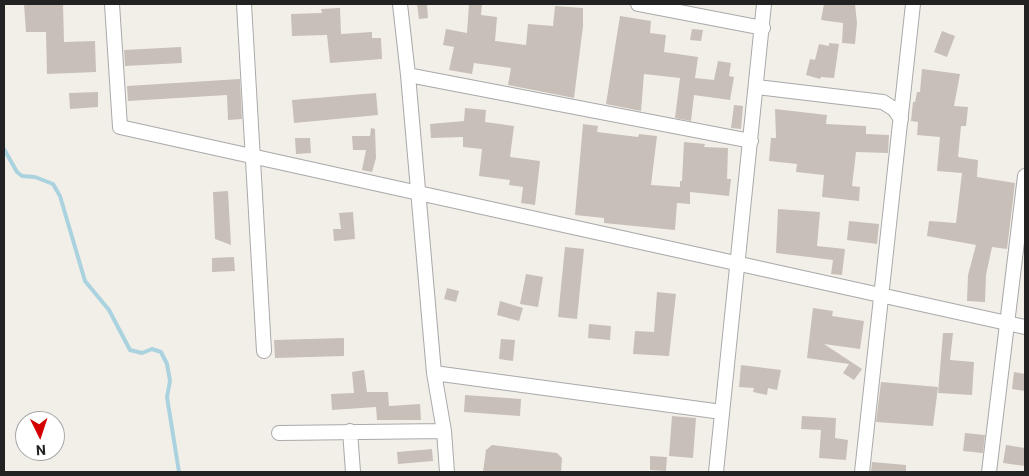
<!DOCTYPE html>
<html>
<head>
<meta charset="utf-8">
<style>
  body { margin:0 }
  #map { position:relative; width:1029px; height:476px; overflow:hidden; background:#f2efe9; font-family:Roboto,sans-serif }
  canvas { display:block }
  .frame { position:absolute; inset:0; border:5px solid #222; pointer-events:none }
  .north { position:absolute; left:15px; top:411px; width:50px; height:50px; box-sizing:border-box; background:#fff; border:1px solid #a7a7a7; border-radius:50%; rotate:176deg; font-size:14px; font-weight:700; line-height:20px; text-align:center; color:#222 }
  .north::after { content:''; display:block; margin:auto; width:18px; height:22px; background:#d40000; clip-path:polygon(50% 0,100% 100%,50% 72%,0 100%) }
</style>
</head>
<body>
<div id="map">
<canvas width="1029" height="476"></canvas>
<div class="frame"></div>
<div class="north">N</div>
</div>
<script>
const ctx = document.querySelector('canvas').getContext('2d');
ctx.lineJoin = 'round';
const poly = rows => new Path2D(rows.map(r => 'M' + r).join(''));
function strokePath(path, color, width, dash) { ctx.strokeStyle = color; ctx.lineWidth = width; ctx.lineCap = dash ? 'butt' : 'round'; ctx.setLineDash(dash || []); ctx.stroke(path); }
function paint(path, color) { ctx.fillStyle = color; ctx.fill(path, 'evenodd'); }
const stream = poly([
  [4,149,17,172,22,176,35,177,53,184,60,196,85,281,109,310,130,350,142,353,152,349,161,352,167,364,170,381,167,397,179,472]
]);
const building = poly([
  [24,4,63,4,64,42,95,41,96,72,47,74,46,32,26,32],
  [417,4,427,4,428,18,419,19],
  [469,4,482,4,481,15,497,17,495,41,526,45,528,24,553,26,555,6,583,8,583,26,574,98,508,85,511,68,474,63,472,74,449,70,454,47,443,45,446,29,467,33],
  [824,4,855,4,857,23,855,44,842,43,843,23,821,20],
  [340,8,341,34,372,32,372,38,381,38,382,59,330,63,327,35,292,36,291,14,322,13,321,9],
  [620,16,651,21,650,33,666,35,664,52,698,57,695,78,714,80,718,61,731,63,729,76,734,77,730,100,694,95,691,121,675,118,680,78,644,74,641,111,606,104],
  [692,29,703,30,701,41,690,40],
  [942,31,955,36,947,57,934,52],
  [829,43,839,44,834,78,821,77,820,79,806,75,810,59,815,60,819,44,829,46],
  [181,47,182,63,125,66,124,50],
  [922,69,960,74,954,106,968,107,966,126,961,126,958,157,978,160,977,177,1015,183,1007,249,992,247,986,275,985,302,967,301,968,275,976,245,927,236,929,221,956,223,962,173,937,171,940,137,917,135,918,122,911,121,913,102,915,102,917,92,920,92],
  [240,79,242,119,228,120,227,95,128,101,127,86],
  [98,92,98,107,70,109,69,93],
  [376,93,378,115,294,123,292,100],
  [734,105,743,106,741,129,731,128],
  [465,108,486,110,485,122,514,126,510,157,540,161,535,205,521,203,523,187,509,185,510,180,479,176,482,149,463,147,463,137,431,138,430,124,464,121],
  [775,109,827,115,826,124,866,126,866,134,889,135,888,153,856,152,852,186,860,187,859,201,822,197,824,175,796,172,797,164,769,161,771,138,776,138],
  [583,124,598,126,597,132,638,137,639,134,657,136,651,185,680,187,680,181,682,181,684,142,705,144,704,147,728,148,727,179,731,179,729,196,690,192,690,204,677,203,675,230,604,223,604,218,575,215],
  [371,128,375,129,376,158,372,172,362,170,366,150,353,150,352,136,370,136],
  [295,138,310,138,311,153,296,154],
  [228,191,231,245,215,239,213,192],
  [778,209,820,212,817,246,845,249,842,275,831,274,833,260,776,253],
  [353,212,355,239,334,241,333,229,341,229,339,213],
  [849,221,879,224,877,244,847,240],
  [565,247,584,249,577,319,558,317],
  [234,257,235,271,212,272,212,258],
  [526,274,543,277,538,307,520,304],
  [447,288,459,291,456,302,444,299],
  [657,292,676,294,669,356,633,354,635,331,654,332],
  [500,301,523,308,519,321,497,315],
  [813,308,833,311,832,316,864,321,860,349,824,344,862,369,854,380,843,373,849,364,807,358],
  [589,324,611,326,610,340,588,338],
  [943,333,953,333,950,360,974,362,972,395,938,393],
  [344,338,344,356,275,358,274,340],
  [501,339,515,340,513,361,499,359],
  [741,365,781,370,777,390,768,388,767,395,753,392,754,388,739,387],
  [364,370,367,392,388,392,389,406,420,404,421,420,377,420,376,407,332,410,331,394,354,393,352,372],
  [1014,372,1025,374,1025,391,1012,389],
  [881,382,938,387,933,426,876,422],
  [465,395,521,399,520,416,464,412],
  [672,416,696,418,693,458,669,456],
  [802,416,836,418,835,438,848,440,846,460,819,458,821,430,801,429],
  [965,433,985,435,983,453,963,451],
  [492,445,557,453,562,458,561,472,483,472,486,450],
  [1006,445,1025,448,1025,466,1003,463],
  [432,449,433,461,398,464,397,452],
  [650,456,667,457,666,471,650,470],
  [872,462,906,465,906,472,871,472]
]);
const minor = poly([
  [112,4,120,127,1025,327],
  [244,4,264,351],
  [400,4,408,75,434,373,444,431,447,472],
  [638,4,763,28],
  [408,75,751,141],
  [757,87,883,102,894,109,901,119],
  [434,373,722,412],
  [350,431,353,472],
  [279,433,444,431],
  [716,472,764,4],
  [862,472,913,4],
  [989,472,1025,176]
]);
strokePath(stream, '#aad3df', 4);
paint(building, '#c7bfb8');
strokePath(minor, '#a9a9a9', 16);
strokePath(minor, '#fff', 14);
</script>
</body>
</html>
